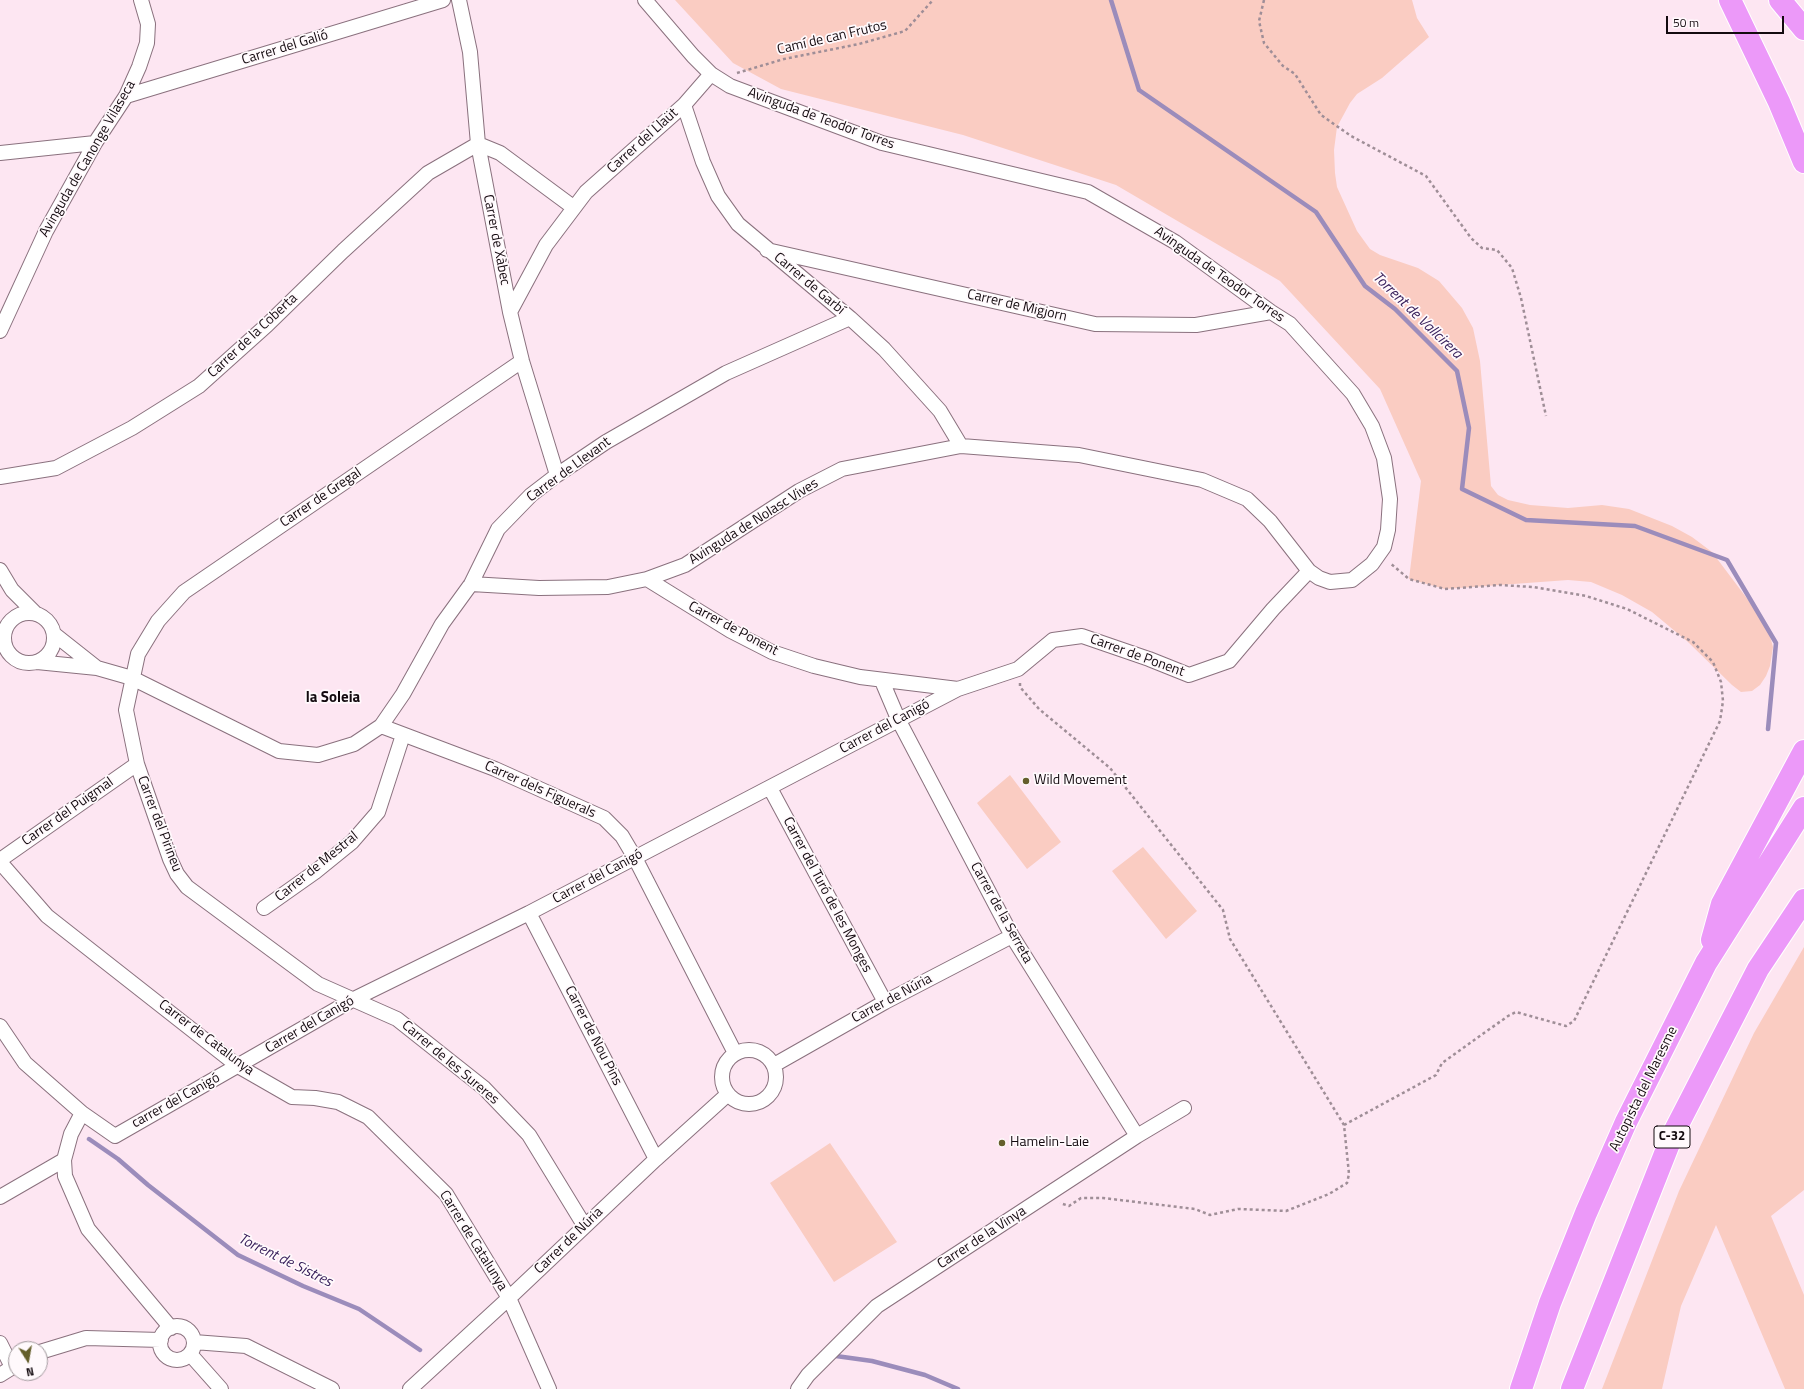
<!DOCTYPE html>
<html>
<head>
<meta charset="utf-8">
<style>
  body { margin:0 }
  #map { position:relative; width:1804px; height:1389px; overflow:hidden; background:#fde6f2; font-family:"Titillium Web",sans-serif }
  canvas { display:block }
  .north { position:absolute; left:8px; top:1341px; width:40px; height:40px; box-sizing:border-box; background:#fff9fc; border:1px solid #a1999d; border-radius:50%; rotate:169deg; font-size:11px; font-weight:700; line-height:16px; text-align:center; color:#130a0f }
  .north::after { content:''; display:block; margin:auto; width:14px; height:18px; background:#645e2b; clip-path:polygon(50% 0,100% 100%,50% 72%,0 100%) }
  .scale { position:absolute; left:1666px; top:16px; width:118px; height:18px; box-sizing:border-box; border:2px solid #130a0f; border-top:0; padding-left:5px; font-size:12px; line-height:14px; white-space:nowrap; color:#130a0f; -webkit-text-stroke:3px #fff9fc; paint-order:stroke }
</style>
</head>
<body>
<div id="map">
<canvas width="1804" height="1389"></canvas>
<div class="north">N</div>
<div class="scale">50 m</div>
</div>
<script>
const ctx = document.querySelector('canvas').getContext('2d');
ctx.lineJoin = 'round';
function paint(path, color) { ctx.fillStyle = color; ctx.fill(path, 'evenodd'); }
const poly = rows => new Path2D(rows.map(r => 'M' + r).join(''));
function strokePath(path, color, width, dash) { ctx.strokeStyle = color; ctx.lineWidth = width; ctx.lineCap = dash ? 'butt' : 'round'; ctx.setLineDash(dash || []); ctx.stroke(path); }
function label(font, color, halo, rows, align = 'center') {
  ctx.font = font + ' "Titillium Web",sans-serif'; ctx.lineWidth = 3.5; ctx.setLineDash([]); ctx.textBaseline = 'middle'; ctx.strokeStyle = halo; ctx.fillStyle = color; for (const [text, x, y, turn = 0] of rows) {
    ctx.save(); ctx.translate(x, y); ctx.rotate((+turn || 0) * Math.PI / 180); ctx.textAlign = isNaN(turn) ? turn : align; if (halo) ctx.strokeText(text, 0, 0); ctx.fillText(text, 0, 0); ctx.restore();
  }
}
const green = poly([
  [675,0,1412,0,1417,18,1429,37,1382,78,1357,94,1350,103,1337,127,1334,150,1335,173,1337,187,1357,231,1370,249,1380,255,1418,268,1439,281,1462,308,1473,328,1480,361,1491,486,1498,495,1508,500,1530,505,1568,508,1602,505,1629,509,1672,526,1692,537,1712,552,1767,625,1773,647,1770,666,1766,676,1760,685,1752,691,1741,692,1732,685,1688,642,1652,612,1622,595,1591,582,1568,580,1445,589,1409,579,1421,481,1380,389,1280,281,1116,185,963,135,781,89,733,63],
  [1010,775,1061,842,1027,869,977,803],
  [1143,847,1197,911,1166,939,1112,871],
  [1804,947,1804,1190,1771,1216,1804,1295,1804,1389,1785,1389,1716,1225,1681,1306,1662,1389,1602,1389,1679,1191,1754,1033],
  [830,1143,897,1242,834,1282,770,1183]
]);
const stream = poly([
  [1111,0,1139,90,1316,212,1365,286,1395,309,1457,371,1469,428,1462,489,1526,520,1635,526,1727,560,1776,643,1768,729],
  [89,1139,118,1159,148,1185,238,1255,303,1286,359,1309,420,1350],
  [836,1356,872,1361,925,1375,958,1389]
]);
const path = poly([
  [1264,0,1259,21,1264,43,1283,66,1295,74,1321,115,1351,136,1426,176,1471,238,1482,248,1497,250,1512,268,1521,298,1546,416],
  [737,73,784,59,859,44,905,31,933,0],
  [1020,683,1020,687,1039,709,1110,768,1223,910,1230,939,1344,1125,1349,1174,1347,1183,1329,1194,1286,1211,1238,1209,1210,1215,1195,1209,1103,1198,1081,1198,1069,1206,1060,1203],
  [1344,1125,1436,1075,1442,1063,1508,1016,1516,1012,1566,1026,1574,1021,1720,721,1723,701,1721,682,1713,662,1693,642,1627,609,1586,596,1533,587,1500,585,1445,589,1409,579,1390,563]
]);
const street = poly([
  [459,0,470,52,478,144,510,312,522,361,557,475],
  [126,96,443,0],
  [684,105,703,162,718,196,738,224,850,318,884,349,940,411,961,446],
  [0,153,95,143],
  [767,250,1095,324,1196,325,1271,312],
  [510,312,546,245,586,192,684,105,711,74],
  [0,331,46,231,95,143,126,96,139,67,147,43,148,24,141,0],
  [522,361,184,592,158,621,138,654,126,710,137,764,170,859,177,874,187,887,318,984,397,1019,484,1088,529,1135,584,1225],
  [0,477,56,468,132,428,199,386,267,325,343,251,428,173,478,144,500,153,573,207],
  [0,570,12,590,35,613],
  [647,579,731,631,772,652,814,666,860,677,958,689,1018,669,1053,640,1082,636,1149,659,1189,675,1229,661,1273,609,1309,571],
  [471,584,539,588,608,587,647,579,685,565,799,491,842,469,961,446,1079,455,1202,480,1247,499,1270,521,1309,571,1319,578,1330,582,1352,580,1372,564,1384,547,1388,530,1390,499,1384,458,1372,426,1353,394,1290,324,1271,312,1175,242,1088,192,882,143,730,86,711,74,693,56,645,0],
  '4 638a25 25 0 1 1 50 0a25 25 0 1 1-50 0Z',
  [54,634,97,668],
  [37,662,97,668,132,678,279,751,318,755,354,744,381,726,403,694,442,624,471,584,498,529,531,495,557,475,606,442,726,373,850,318],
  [882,681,899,721,1012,936,1137,1136],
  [381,726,495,769,604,818,622,836,635,858,735,1053],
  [770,788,885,1002],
  [0,860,137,764],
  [0,862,47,916,238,1066,292,1097,315,1098,338,1102,368,1117,446,1194,509,1298,549,1389],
  [264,908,315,872,352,842,378,812,403,735],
  [529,913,656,1159],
  [0,1026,25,1063,82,1113,115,1136,354,999,529,913,958,689],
  '722 1077a27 27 0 1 1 54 0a27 27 0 1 1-54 0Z',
  [774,1065,885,1002,1012,936],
  [82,1113,71,1134,64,1160,65,1176,88,1229,171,1328],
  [0,1197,64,1160],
  '160 1343a17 17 0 1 1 34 0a17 17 0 1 1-34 0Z',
  [194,1342,246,1346,332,1389],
  [0,1343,12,1367],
  [40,1352,86,1338,161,1340],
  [190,1354,221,1389],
  [0,1375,16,1365],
  [410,1389,509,1298,656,1159,728,1094],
  [798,1389,808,1375,877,1306,1137,1136,1184,1108]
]);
const highway = poly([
  [1730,0,1779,102,1804,162],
  [1780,0,1804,29],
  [1712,940,1722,904,1804,751],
  [1521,1389,1550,1303,1586,1213,1626,1122,1706,963,1804,808],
  [1572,1389,1672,1136,1758,969,1804,900]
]);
const markers = [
  [1026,781,4,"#645e2b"],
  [1002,1143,4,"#645e2b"]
];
const shields = [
  [1672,1137,36]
];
const shieldNames = [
  ["C-32",1672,1137]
];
const streetNames = [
  ["Camí de can Frutos",832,38,-13],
  ["Carrer del Galió",285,48,-17],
  ["Avinguda de Teodor Torres",821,119,20],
  ["Carrer del Llaüt",643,141,-42],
  ["Avinguda de Canonge Vilaseca",88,159,-60],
  ["Carrer de Xàbec",496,240,79],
  ["Avinguda de Teodor Torres",1219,275,35],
  ["Carrer de Garbí",809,284,40],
  ["Carrer de Migjorn",1017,306,13],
  ["Carrer de la Coberta",253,336,-43],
  ["Carrer de Llevant",569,470,-36],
  ["Carrer de Gregal",321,498,-34],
  ["Avinguda de Nolasc Vives",754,522,-32],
  ["Carrer de Ponent",733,629,28],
  ["Carrer de Ponent",1137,656,20],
  ["Carrer del Canigó",885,727,-28],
  ["Carrer dels Figuerals",540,790,24],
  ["Carrer del Puigmal",68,812,-35],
  ["Carrer del Pirineu",159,824,69],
  ["Carrer de Mestral",317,867,-39],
  ["Carrer del Canigó",598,877,-28],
  ["Carrer del Turó de les Monges",827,895,62],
  ["Carrer de la Serreta",1001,913,61],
  ["Carrer de Núria",892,999,-28],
  ["Carrer del Canigó",310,1025,-30],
  ["Carrer de Nou Pins",593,1036,63],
  ["Carrer de Catalunya",206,1038,37],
  ["Carrer de les Sureres",450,1063,40],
  ["Autopista del Maresme",1644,1089,-64],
  ["carrer del Canigó",176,1101,-29],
  ["Carrer de la Vinya",982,1238,-33],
  ["Carrer de Catalunya",473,1241,58],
  ["Carrer de Núria",569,1241,-44]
];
const poiNames = [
  ["Wild Movement",1034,781],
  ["Hamelin-Laie",1010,1143]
];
const waterNames = [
  ["Torrent de Vallcirera",1417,316,44],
  ["Torrent de Sistres",285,1261,26]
];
const neighbourhoodNames = [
  ["la Soleia",333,698]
];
paint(green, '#faccc2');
strokePath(stream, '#9b8cbb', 4.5);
strokePath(street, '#8a717e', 16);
strokePath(highway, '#fff', 24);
strokePath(path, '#9f8e97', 2.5, [3, 3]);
strokePath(street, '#fff', 14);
strokePath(highway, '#ec99f9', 22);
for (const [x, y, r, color] of markers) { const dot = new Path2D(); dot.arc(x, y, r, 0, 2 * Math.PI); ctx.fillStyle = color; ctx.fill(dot); strokePath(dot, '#fff9fc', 1.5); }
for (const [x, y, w] of shields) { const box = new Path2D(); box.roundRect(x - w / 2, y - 11, w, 22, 3); ctx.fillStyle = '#fff9fc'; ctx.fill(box); strokePath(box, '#130a0f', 1); }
label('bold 13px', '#130a0f', null, shieldNames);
label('14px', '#130a0f', '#fff9fc', streetNames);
label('14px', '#130a0f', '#fff9fc', poiNames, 'left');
label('italic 15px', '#38205b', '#fff9fc', waterNames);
label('bold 15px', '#130a0f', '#fff9fc', neighbourhoodNames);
</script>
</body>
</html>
